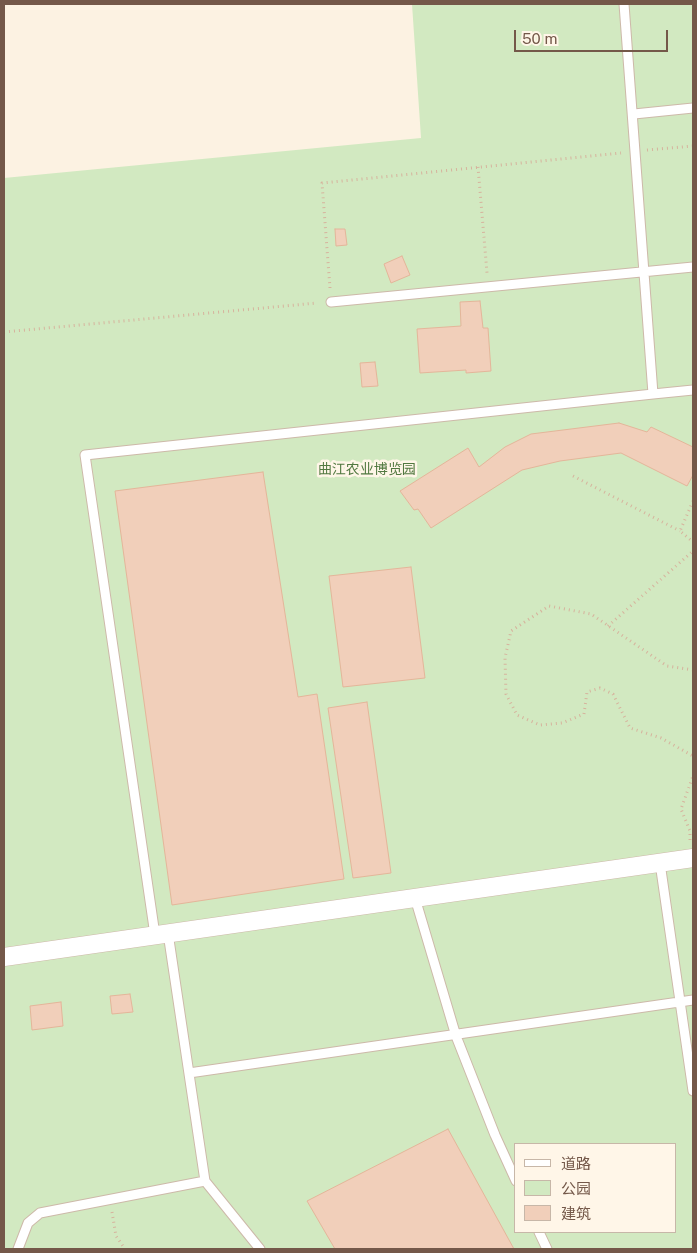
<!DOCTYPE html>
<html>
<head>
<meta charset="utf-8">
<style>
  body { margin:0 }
  #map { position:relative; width:697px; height:1253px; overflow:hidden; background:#fcf2e2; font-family:"Public Sans","Noto Sans SC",sans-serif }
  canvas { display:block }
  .frame { position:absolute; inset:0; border:5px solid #745849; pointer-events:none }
  .legend { position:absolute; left:514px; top:1143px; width:162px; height:90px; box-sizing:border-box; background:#fff6e8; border:1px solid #c7b7a8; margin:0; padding:6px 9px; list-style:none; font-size:15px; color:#745849 }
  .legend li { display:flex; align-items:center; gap:10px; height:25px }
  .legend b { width:25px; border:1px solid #c7b7a8 }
  .scale { position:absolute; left:514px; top:30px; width:154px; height:22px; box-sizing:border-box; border:2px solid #745849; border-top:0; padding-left:6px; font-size:15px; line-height:18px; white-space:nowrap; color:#745849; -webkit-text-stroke:4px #fff6e8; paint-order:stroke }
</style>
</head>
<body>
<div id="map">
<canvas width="697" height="1253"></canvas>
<div class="frame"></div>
<ul class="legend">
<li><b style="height:6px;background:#fff"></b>道路</li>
<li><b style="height:14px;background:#d2e9c1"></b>公园</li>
<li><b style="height:14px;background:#f1cfba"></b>建筑</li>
</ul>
<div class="scale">50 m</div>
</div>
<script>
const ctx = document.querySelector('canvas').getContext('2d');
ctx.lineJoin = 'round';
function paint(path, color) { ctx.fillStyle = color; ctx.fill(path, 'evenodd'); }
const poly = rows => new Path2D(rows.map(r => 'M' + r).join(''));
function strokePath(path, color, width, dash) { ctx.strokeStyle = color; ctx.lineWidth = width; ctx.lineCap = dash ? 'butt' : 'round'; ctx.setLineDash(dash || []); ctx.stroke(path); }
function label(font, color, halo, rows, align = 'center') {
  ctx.font = font + ' "Public Sans","Noto Sans SC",sans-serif'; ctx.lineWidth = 5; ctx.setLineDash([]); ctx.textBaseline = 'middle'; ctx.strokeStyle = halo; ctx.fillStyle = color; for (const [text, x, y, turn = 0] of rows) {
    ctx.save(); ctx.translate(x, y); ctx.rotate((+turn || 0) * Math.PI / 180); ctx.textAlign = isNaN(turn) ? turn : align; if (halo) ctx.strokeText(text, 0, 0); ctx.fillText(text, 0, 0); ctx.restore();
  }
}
const green = poly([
  [412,4,693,4,693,1249,4,1249,4,178,421,138],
  [516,1144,676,1144,676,1232,516,1232]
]);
const building = poly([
  [335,229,345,229,347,245,336,246,335,229],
  [402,256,410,275,391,283,384,264,402,256],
  [480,301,483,328,488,328,491,371,466,373,466,370,420,373,417,329,461,326,460,302,480,301],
  [375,362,378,386,362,387,360,363,375,362],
  [619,423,647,432,651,427,693,447,693,475,687,486,621,453,560,461,522,470,431,528,418,509,414,510,400,491,468,448,479,467,505,447,531,434,619,423],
  [263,472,298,697,317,694,344,879,172,905,115,491,263,472],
  [411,567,425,678,343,687,329,576,411,567],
  [367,702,391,873,353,878,328,708,367,702],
  [130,994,133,1012,112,1014,110,996,130,994],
  [61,1002,63,1026,32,1030,30,1006,61,1002],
  [448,1129,514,1249,335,1249,307,1201,448,1129]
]);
const path = poly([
  [647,150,693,146],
  [478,167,487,273],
  [330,288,322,183,621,153],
  [4,332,317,303],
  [573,476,680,531],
  [693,501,680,531,693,542],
  [608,626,693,551],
  [693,670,667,666,591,614,549,606,511,631,505,658,506,694,517,715,540,725,562,723,584,714,587,692,600,688,613,694,630,728,661,738,693,756],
  [690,840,690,831,681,809,693,776],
  [112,1212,116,1236,125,1249]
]);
const lane = poly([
  [624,4,653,394,693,390],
  [634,114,693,108],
  [331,302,693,267],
  [660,863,693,1091],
  [415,898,456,1036,495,1135,516,1181],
  [168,933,205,1181,260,1249],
  [155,935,85,455,653,394],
  [189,1073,693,1000],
  [539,1232,547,1249],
  [18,1249,28,1223,40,1213,205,1181]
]);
const street = poly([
  [4,957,693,858]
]);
const parkNames = [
  ["曲江农业博览园",367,470]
];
paint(green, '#d2e9c1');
paint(building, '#f1cfba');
strokePath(building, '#e4b69a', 1);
strokePath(lane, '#cdb9a9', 11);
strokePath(street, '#cdb9a9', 19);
strokePath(path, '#d6b39d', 3, [1, 4]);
strokePath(lane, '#fff', 9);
strokePath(street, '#fff', 18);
label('14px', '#527941', '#fff6e8', parkNames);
</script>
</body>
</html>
